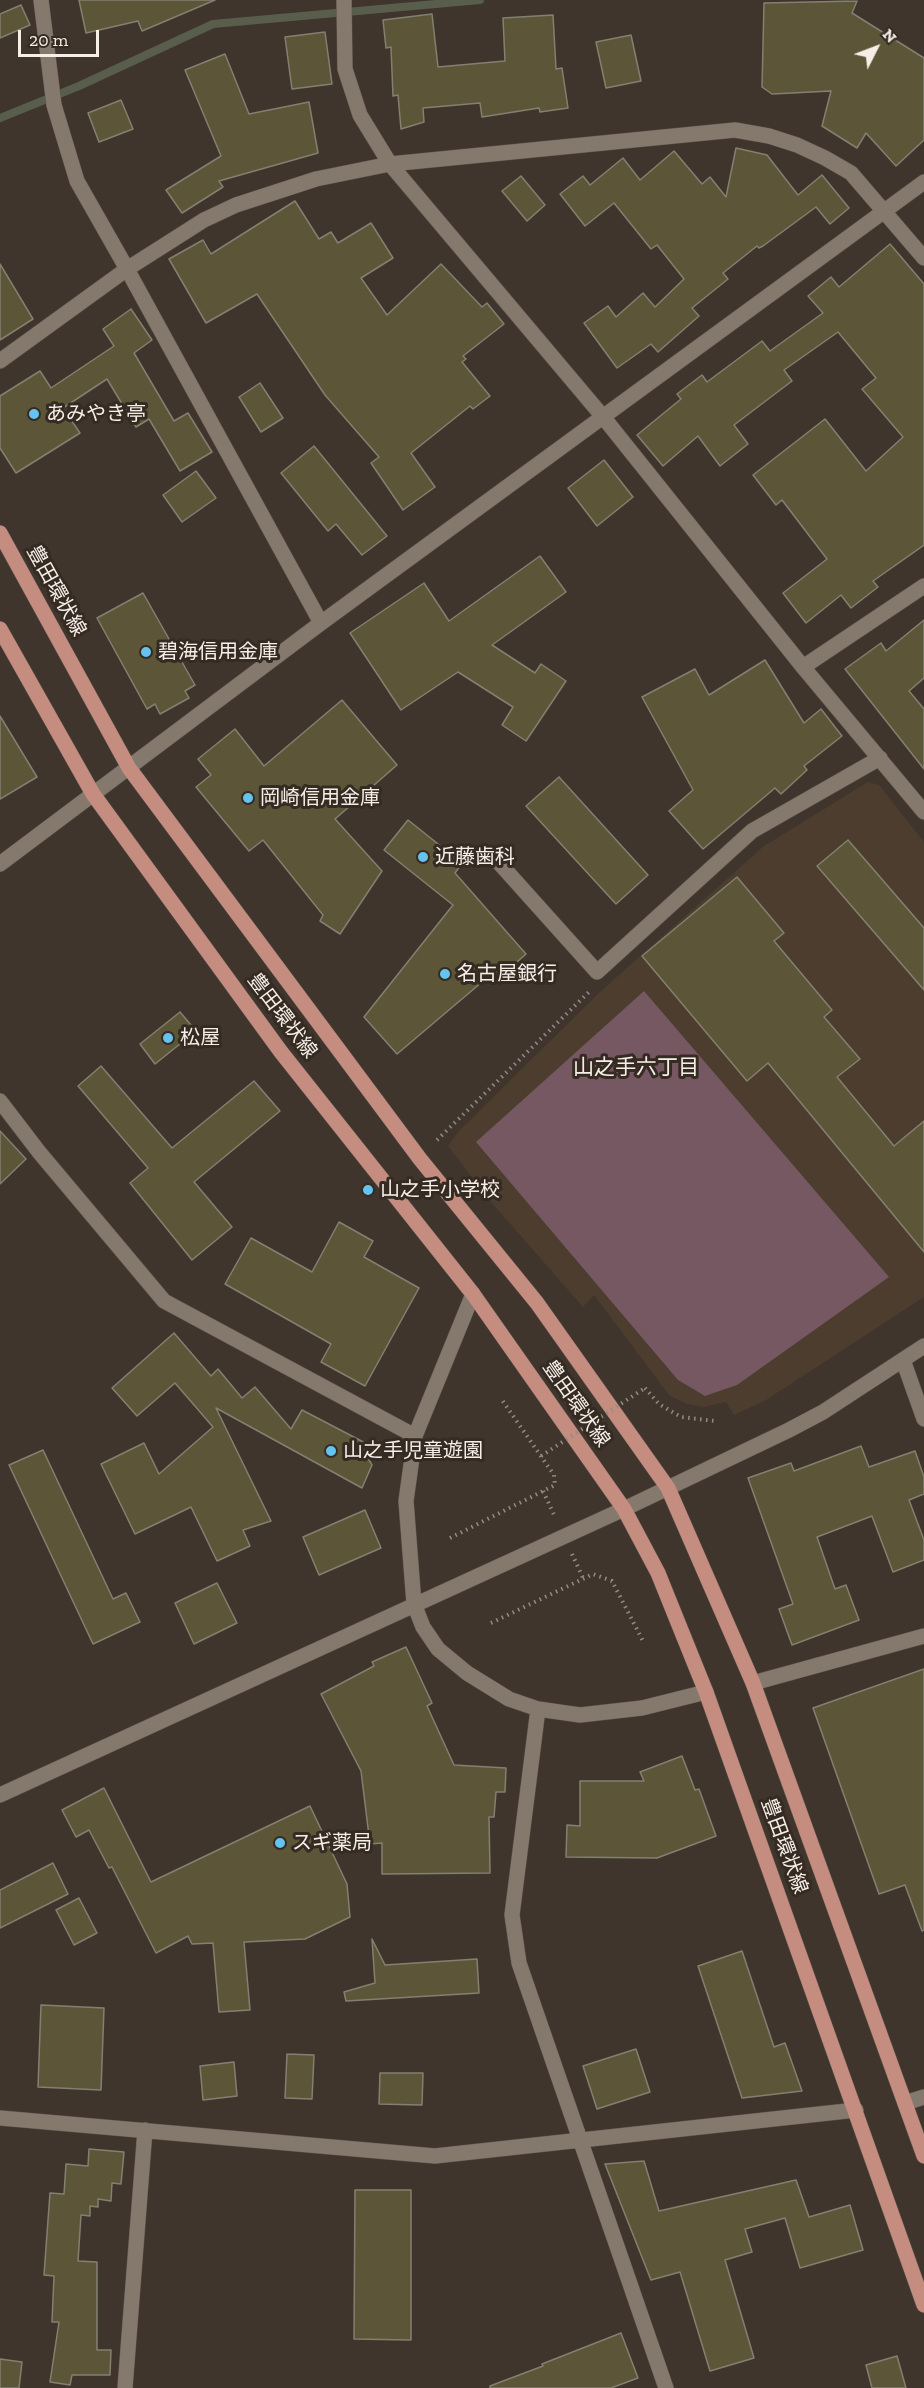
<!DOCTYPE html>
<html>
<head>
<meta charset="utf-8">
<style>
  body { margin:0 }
  #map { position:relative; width:924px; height:2388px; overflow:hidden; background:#40352c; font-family:"Zilla Slab",serif }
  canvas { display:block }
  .north { position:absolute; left:846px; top:18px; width:60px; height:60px; -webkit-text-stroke:4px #362b22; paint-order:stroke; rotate:48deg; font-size:16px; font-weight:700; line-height:24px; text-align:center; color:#f6efe8 }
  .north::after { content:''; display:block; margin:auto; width:21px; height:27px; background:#f6efe8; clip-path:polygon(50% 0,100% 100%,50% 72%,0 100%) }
  .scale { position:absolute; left:18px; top:30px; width:81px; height:27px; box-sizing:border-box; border:3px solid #f6efe8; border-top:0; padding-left:8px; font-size:18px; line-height:21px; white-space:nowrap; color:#f6efe8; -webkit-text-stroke:4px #362b22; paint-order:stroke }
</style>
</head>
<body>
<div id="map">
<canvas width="924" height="2388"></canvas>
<div class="north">N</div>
<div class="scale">20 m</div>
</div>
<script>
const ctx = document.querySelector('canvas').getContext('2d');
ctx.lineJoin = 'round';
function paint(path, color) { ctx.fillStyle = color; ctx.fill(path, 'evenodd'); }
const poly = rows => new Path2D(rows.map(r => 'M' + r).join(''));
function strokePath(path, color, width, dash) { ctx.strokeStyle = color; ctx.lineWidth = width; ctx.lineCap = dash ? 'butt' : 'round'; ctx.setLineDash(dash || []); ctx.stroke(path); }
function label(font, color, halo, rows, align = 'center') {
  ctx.font = font + ' "Zilla Slab","Noto Sans JP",serif'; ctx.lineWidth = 6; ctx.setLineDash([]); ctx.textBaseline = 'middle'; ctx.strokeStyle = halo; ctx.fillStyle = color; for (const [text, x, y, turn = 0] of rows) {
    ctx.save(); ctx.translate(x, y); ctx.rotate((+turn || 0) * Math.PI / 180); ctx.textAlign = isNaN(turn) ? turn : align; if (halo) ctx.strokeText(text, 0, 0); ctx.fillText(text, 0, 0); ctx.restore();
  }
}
const built = poly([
  [868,782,879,785,924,842,924,1297,766,1400,734,1415,726,1402,704,1407,687,1404,669,1395,594,1295,583,1307,492,1203,448,1146,458,1132,601,991,764,846]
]);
const green = poly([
  [644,991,889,1277,737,1385,705,1396,678,1380,476,1142]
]);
const stream = poly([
  [0,118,79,86,213,24,480,0]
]);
const building = poly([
  [79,0,215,0,142,31,138,21,86,33,79,0],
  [857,1,852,13,924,58,924,140,896,166,866,133,857,148,822,126,831,91,772,94,762,87,764,3,857,1],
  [21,5,30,25,0,38,0,14,21,5],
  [432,14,438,67,505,61,503,18,553,15,556,69,562,68,568,108,540,112,539,108,482,117,480,103,423,108,424,122,401,129,398,95,393,96,391,47,386,48,383,20,432,14],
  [325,32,332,84,292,89,285,37,325,32],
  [631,35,641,81,606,88,596,42,631,35],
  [225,54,249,114,309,102,318,153,219,181,223,187,182,213,166,190,221,156,185,70,225,54],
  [121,100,133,129,99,142,88,113,121,100],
  [736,148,767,155,798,195,822,175,849,208,830,224,816,207,763,246,759,248,757,246,723,273,728,279,692,308,699,316,658,352,651,344,617,368,584,323,608,306,616,317,643,293,655,307,684,279,657,245,651,249,614,203,585,226,560,194,583,176,590,185,623,158,640,180,674,151,702,184,710,177,726,197,736,148],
  [521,176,545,205,527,221,502,191,521,176],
  [295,201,319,239,331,232,338,243,371,223,393,258,361,278,387,315,441,264,482,307,487,303,504,324,463,356,466,359,462,362,490,396,473,409,470,406,411,453,435,487,403,510,371,463,379,457,325,395,257,294,206,323,169,259,203,240,211,254,295,201],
  [890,244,924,284,924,545,873,581,878,587,851,608,841,595,806,623,783,593,827,559,782,500,776,505,753,475,825,419,866,471,903,437,862,389,876,378,838,332,784,370,792,381,734,425,748,444,720,466,698,436,663,466,637,435,681,399,677,394,702,375,707,382,762,341,770,351,823,313,808,296,831,277,839,287,890,244],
  [0,264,33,319,0,340,0,264],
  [131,309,152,340,134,353,174,421,188,413,212,452,180,471,149,419,136,427,107,379,63,408,80,433,16,473,0,448,0,396,40,371,51,388,114,346,103,329,131,309],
  [260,383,283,418,261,432,239,397,260,383],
  [314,446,387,536,362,555,336,524,328,531,281,473,314,446],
  [604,460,633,497,597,526,568,488,604,460],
  [196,471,216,498,182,522,163,495,196,471],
  [540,556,566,592,492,645,535,673,541,664,566,681,526,741,502,725,513,707,458,672,401,710,350,633,424,583,449,621,540,556],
  [143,593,195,685,185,691,189,698,160,714,155,704,147,709,97,618,143,593],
  [924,620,924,678,909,691,924,709,924,769,845,669,881,643,886,651,924,620],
  [765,660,804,723,821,709,842,736,804,766,807,770,781,794,775,788,703,849,669,811,693,790,642,697,695,669,709,695,765,660],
  [342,700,397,765,335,819,382,871,340,934,320,921,323,915,263,840,249,851,196,787,211,775,198,759,235,729,264,766,342,700],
  [0,716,37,777,0,799,0,716],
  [559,777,648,875,616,904,526,806,559,777],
  [408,820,462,863,455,873,526,954,500,977,495,971,397,1054,364,1017,453,905,384,850,408,820],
  [848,840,924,928,924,990,817,866,848,840],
  [737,877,784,933,774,941,832,1010,824,1017,860,1059,837,1077,894,1146,924,1121,924,1252,768,1063,747,1081,642,956,737,877],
  [180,1012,196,1031,155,1064,140,1044,180,1012],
  [101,1066,172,1148,254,1081,280,1111,194,1182,232,1227,192,1260,130,1183,148,1168,78,1086,101,1066],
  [0,1131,26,1159,0,1184,0,1131],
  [339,1222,373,1241,364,1257,419,1288,365,1386,321,1362,331,1344,225,1284,251,1238,312,1272,339,1222],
  [174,1333,211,1376,218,1369,242,1398,255,1387,291,1429,302,1410,371,1446,366,1455,372,1465,362,1488,216,1408,271,1521,243,1530,250,1546,217,1561,191,1507,135,1534,101,1464,144,1443,159,1474,213,1427,175,1383,137,1416,112,1388,174,1333],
  [861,1446,869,1467,915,1451,924,1477,924,1494,909,1500,924,1540,924,1560,893,1572,872,1516,817,1537,835,1589,846,1585,859,1620,792,1645,779,1609,793,1604,748,1478,791,1463,794,1471,861,1446],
  [43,1450,113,1599,126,1593,140,1622,93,1644,9,1465,43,1450],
  [365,1510,381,1548,319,1575,303,1537,365,1510],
  [217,1583,237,1623,194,1644,175,1603,217,1583],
  [406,1647,432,1703,427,1706,454,1765,506,1768,505,1792,496,1792,494,1817,489,1817,490,1873,382,1874,382,1843,370,1844,361,1771,321,1694,374,1666,372,1662,406,1647],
  [924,1669,924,1930,922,1931,905,1885,879,1894,813,1708,924,1669],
  [682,1756,695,1790,699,1789,716,1836,657,1858,566,1857,567,1825,580,1826,580,1781,644,1781,640,1772,682,1756],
  [104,1788,151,1882,310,1806,347,1884,350,1917,305,1939,244,1942,250,2010,219,2012,213,1943,192,1944,188,1936,156,1953,112,1867,109,1868,89,1830,76,1837,62,1810,104,1788],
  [53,1863,68,1894,0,1928,0,1890,53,1863],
  [79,1898,97,1933,74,1945,56,1910,79,1898],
  [372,1939,385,1965,477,1959,479,1993,346,2001,344,1992,375,1983,372,1939],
  [742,1951,774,2047,785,2043,802,2091,742,2098,698,1966,742,1951],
  [41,2005,104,2008,101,2090,38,2087,41,2005],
  [636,2049,650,2092,597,2109,583,2066,636,2049],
  [287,2054,314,2055,312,2099,285,2098,287,2054],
  [234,2062,237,2096,203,2100,200,2066,234,2062],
  [380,2073,423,2073,422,2105,379,2104,380,2073],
  [89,2149,124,2152,121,2184,112,2183,111,2201,98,2199,98,2207,90,2206,90,2216,81,2215,78,2261,97,2262,97,2350,111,2350,110,2375,72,2375,70,2385,50,2382,59,2322,52,2322,54,2276,44,2275,50,2193,64,2194,66,2164,88,2166,89,2149],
  [644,2161,659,2211,796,2180,809,2217,850,2205,863,2250,800,2268,785,2218,745,2229,752,2252,725,2260,754,2358,710,2371,680,2272,651,2280,605,2164,644,2161],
  [355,2190,411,2190,411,2340,354,2339,355,2190],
  [621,2333,638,2378,611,2388,490,2388,490,2386,543,2366,542,2364,621,2333],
  [897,2356,906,2388,872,2388,866,2365,897,2356],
  [0,2359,22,2362,19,2388,0,2388,0,2359]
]);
const path = poly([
  [437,1140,591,990],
  [645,1388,659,1404,681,1417,715,1421],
  [543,1491,555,1517],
  [450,1538,555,1485,554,1475,502,1400],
  [572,1554,583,1578],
  [491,1623,593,1574,612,1581,644,1643]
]);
const minor = poly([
  [41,0,54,105,77,181,127,269,204,220,236,205,316,179,390,164,735,130,769,136,797,145,825,158,851,173,924,258],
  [344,0,345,69,360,115,390,164,604,418,803,667,924,812],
  [0,361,127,269,321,623],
  [803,667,924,586],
  [493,856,597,972,752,831,880,758],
  [0,864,321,623,924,182],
  [0,1101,39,1152,164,1301,415,1436],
  [473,1294,415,1436,406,1501,414,1604,423,1627,438,1649,467,1673,509,1699,538,1709,580,1715,642,1708,706,1692],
  [903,1360,924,1419],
  [753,1683,924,1636],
  [538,1709,512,1915,519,1963,666,2388],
  [0,1795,624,1509,789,1430,823,1412,924,1346],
  [905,2103,924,2097],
  [0,2118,435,2156,856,2110],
  [125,2388,145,2130]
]);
const major = poly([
  [0,533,129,768,420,1159,537,1303,668,1488,753,1683,924,2156],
  [0,629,93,794,281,1052,473,1294,624,1509,658,1573,706,1692,924,2305]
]);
const pathBridge = poly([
  [541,1456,645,1388]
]);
const markers = [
  [34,414,6,"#65c4ef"],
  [146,652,6,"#65c4ef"],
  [248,798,6,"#65c4ef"],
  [423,857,6,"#65c4ef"],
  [445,974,6,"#65c4ef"],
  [168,1038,6,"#65c4ef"],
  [368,1190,6,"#65c4ef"],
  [331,1451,6,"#65c4ef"],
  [280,1843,6,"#65c4ef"]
];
const poiNames = [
  ["あみやき亭",46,414],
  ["碧海信用金庫",158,652],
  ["岡崎信用金庫",260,798],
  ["近藤歯科",435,857],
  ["名古屋銀行",457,974],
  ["松屋",180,1038],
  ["山之手小学校",380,1190],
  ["山之手児童遊園",343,1451],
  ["スギ薬局",292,1843]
];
const streetNames = [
  ["豊田環状線",56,591,61],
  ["豊田環状線",282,1016,53],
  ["豊田環状線",576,1404,55],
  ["豊田環状線",784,1846,70]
];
const neighbourhoodNames = [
  ["山之手六丁目",636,1068]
];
paint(built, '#4d3d2e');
paint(green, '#755861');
strokePath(stream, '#585e4b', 8);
paint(building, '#5c5537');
strokePath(building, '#848071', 1.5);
strokePath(minor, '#5d544b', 16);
strokePath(major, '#5d544b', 16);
strokePath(path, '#948b83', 4, [1.5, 4.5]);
strokePath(minor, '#85796e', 15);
strokePath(major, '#c48d7f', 15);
strokePath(pathBridge, '#948b83', 4, [1.5, 4.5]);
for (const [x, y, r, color] of markers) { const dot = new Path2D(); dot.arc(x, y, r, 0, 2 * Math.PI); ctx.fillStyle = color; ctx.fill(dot); strokePath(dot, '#362b22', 2); }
label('20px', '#f6efe8', '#362b22', poiNames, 'left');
label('20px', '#f6efe8', '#362b22', streetNames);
label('21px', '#f6efe8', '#362b22', neighbourhoodNames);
</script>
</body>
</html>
